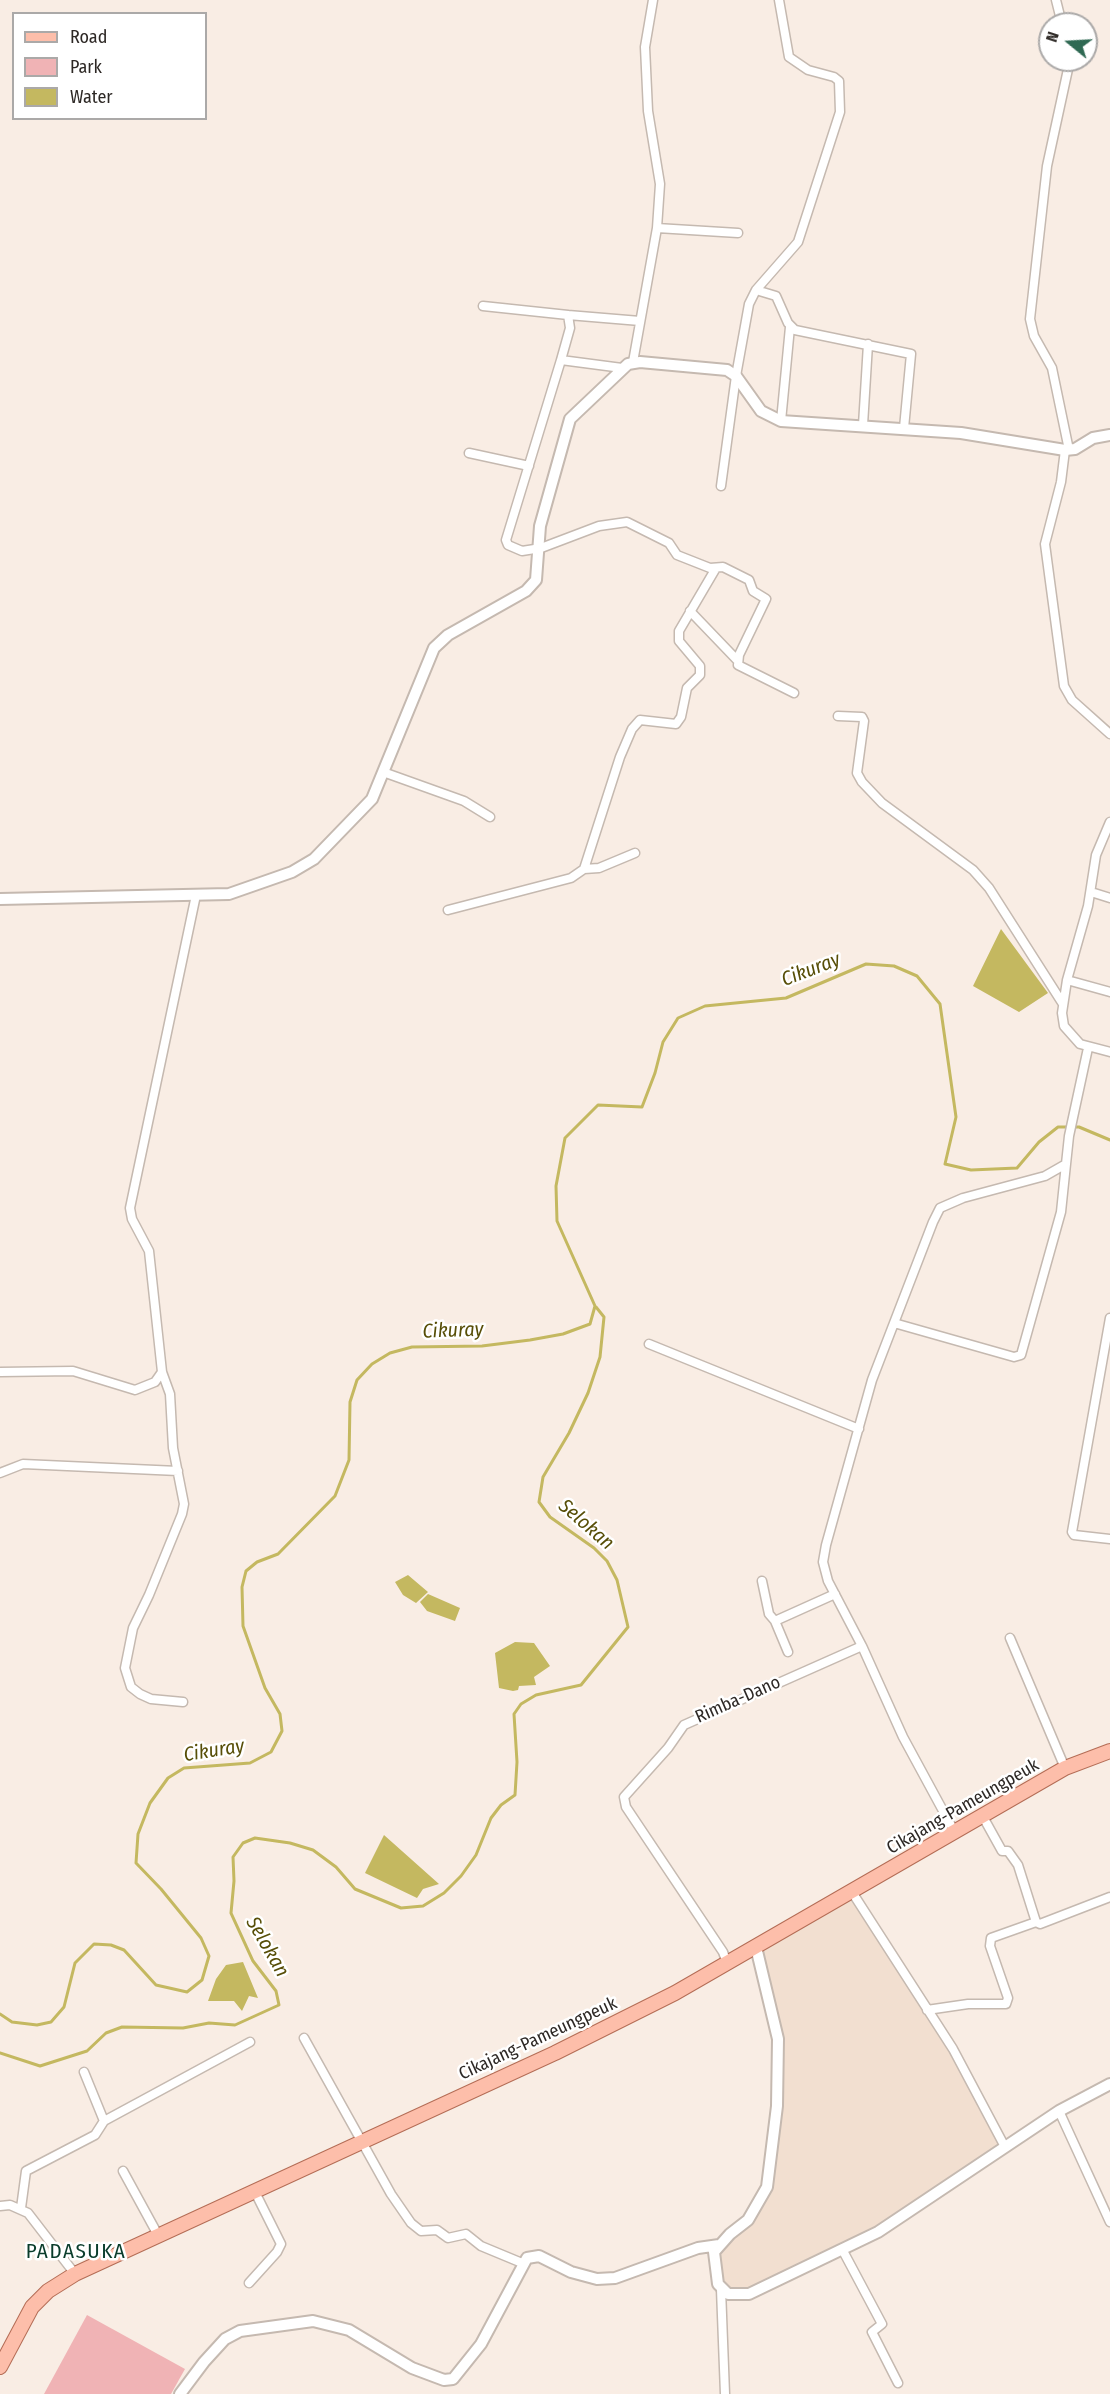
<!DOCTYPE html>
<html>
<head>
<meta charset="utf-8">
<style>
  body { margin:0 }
  #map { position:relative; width:1110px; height:2394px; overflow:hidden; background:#f9ede4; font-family:"Fira Sans Condensed",sans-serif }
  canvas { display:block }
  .legend { position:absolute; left:12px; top:12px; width:195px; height:108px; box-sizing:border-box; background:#fff; border:2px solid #aba9a8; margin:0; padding:8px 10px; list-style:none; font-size:18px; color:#2d2825 }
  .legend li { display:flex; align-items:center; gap:12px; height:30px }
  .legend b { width:30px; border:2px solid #aba9a8 }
  .north { position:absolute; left:1038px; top:12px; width:60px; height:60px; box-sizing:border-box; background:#fff; border:2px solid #aba9a8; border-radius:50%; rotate:288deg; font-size:16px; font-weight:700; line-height:24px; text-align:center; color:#2d2825 }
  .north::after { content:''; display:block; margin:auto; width:21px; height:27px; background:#2f6953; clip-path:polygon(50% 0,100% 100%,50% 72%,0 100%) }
</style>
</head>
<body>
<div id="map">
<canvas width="1110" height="2394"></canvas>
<ul class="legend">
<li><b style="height:8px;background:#fdbeaa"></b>Road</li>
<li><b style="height:16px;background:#f0b3b5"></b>Park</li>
<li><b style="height:16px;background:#c4b860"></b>Water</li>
</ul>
<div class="north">N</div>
</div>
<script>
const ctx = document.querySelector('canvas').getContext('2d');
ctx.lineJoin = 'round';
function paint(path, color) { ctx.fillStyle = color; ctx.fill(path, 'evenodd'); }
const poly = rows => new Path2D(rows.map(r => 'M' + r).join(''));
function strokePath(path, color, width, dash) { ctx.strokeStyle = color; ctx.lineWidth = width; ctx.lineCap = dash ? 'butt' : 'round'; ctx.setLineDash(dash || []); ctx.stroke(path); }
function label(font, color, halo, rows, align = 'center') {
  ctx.font = font + ' "Fira Sans Condensed",sans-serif'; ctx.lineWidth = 5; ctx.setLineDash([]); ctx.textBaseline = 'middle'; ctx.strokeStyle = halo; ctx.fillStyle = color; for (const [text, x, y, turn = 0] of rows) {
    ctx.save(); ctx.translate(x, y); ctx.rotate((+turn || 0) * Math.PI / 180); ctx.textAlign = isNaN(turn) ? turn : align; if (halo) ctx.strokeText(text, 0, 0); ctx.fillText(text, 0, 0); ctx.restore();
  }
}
const built = poly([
  [852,1892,953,2049,1005,2147,878,2232,749,2294,728,2294,718,2284,714,2252,748,2220,767,2186,778,2039,756,1947]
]);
const green = poly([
  [87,2315,185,2369,171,2394,44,2394]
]);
const water = poly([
  [1001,929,1048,993,1019,1012,973,986],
  [408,1575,428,1592,416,1603,403,1595,395,1582],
  [428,1594,460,1608,455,1621,427,1611,420,1602],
  [515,1642,534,1643,550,1666,534,1677,536,1685,519,1686,518,1690,513,1691,499,1688,495,1653],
  [384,1835,439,1884,423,1889,417,1898,365,1873],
  [243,1962,258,1998,249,1996,242,2011,234,2001,208,2001,216,1979,226,1965]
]);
const stream = poly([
  [0,2014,12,2022,37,2025,51,2022,64,2007,75,1963,94,1944,111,1945,124,1950,156,1985,187,1992,202,1980,209,1956,201,1938,161,1889,136,1863,138,1834,150,1803,168,1778,184,1768,250,1763,271,1752,282,1731,280,1714,265,1688,243,1626,242,1587,246,1571,257,1562,278,1554,335,1496,349,1460,350,1402,357,1380,372,1364,390,1353,412,1347,482,1346,530,1340,563,1334,590,1324,595,1306,557,1221,556,1186,565,1138,598,1105,642,1107,655,1073,663,1042,678,1018,705,1006,786,998,866,964,894,966,917,976,940,1004,956,1117,945,1164,971,1170,1017,1168,1039,1142,1058,1127,1079,1127,1110,1140],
  [0,2053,40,2066,87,2051,106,2033,122,2027,183,2028,209,2023,235,2025,279,2005,276,1991,253,1961,231,1913,234,1881,233,1857,243,1843,255,1838,290,1843,313,1850,336,1867,355,1889,401,1908,423,1906,444,1893,461,1876,476,1855,491,1818,501,1805,515,1795,517,1762,514,1714,521,1704,536,1695,581,1685,628,1627,617,1580,607,1561,594,1548,550,1517,539,1502,543,1477,569,1433,588,1393,600,1357,604,1317,596,1307]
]);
const minor = poly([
  [1056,0,1062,24],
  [657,228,738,233],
  [756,290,776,296,788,323,795,330,911,354,904,428],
  [483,306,568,315,570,328,561,360,622,368],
  [568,315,640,321],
  [561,360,506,540,508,545,522,551,541,548,599,526,627,522,669,543,677,555,710,568,723,567,749,580,753,591,766,599,739,655,738,665,794,693],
  [633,362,657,228,660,184,648,111,645,47,653,0],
  [781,421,790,327],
  [863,425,868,344],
  [1065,450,1061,482,1045,544,1064,686,1072,700,1110,734],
  [1069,450,1052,368,1034,336,1030,319,1047,166,1070,60],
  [469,453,529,466],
  [721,486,736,376,749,304,756,290,798,242,840,112,839,81,834,77,808,70,789,57,779,0],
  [690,611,737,660],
  [838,716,862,717,864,721,857,773,862,782,882,803,973,870,989,888,1063,1004],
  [383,772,464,801,490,817],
  [1110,822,1096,855,1088,906,1067,980,1062,1013,1064,1026,1080,1044,1110,1052],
  [584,869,599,868,635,853],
  [1091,892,1110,898],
  [448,910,571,878,584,869,620,757,632,729,640,720,676,724,681,717,687,688,700,675,700,666,679,641,679,631,716,568],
  [1067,980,1110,992],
  [1110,1318,1072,1532,1074,1535,1110,1539],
  [894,1323,1014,1357,1021,1355,1061,1212,1066,1164],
  [649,1344,859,1429],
  [0,1372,73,1371,135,1390,155,1382,162,1372],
  [0,1473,23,1464,178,1471],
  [762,1581,769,1614,775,1621,835,1594],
  [775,1621,788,1652],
  [1010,1638,1065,1768],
  [183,1702,151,1699,140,1694,131,1687,125,1668,133,1628,149,1595,182,1514,184,1504,173,1448,170,1394,162,1372,149,1251,132,1219,130,1208,196,895],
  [982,1815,1002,1851,1008,1851,1018,1865,1036,1922],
  [954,1831,903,1737,862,1646,828,1581,823,1562,826,1545,872,1380,933,1222,940,1208,963,1198,1045,1176,1066,1164,1069,1136,1088,1048],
  [852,1892,953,2049,1005,2147],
  [727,1963,723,1952,626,1807,624,1797,668,1748,684,1725,862,1646],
  [927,2010,968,2004,1006,2004,1008,1998,990,1946,991,1938,1036,1922,1040,1924,1110,1897],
  [304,2038,391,2194,411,2223,421,2231,437,2230,448,2238,466,2234,481,2246,522,2263],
  [84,2072,104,2121],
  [1059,2111,1110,2222],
  [123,2171,158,2235],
  [0,2206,10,2205,28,2213,75,2274],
  [21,2208,26,2171,95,2135,104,2121,250,2042],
  [842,2249,882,2324,872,2332,898,2383],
  [249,2283,277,2252,281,2244,255,2192],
  [721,2289,725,2394]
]);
const tertiary = poly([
  [0,899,229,894,292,872,314,859,372,799,434,648,448,635,526,591,536,580,540,526,570,419,628,364,640,362,727,370,736,376,761,411,781,421,961,433,1065,450,1075,449,1093,438,1110,435],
  [756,1947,778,2039,777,2106,767,2187,748,2220,730,2234,714,2252,718,2284,728,2294,749,2294,878,2232,1059,2111,1110,2084],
  [180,2394,204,2362,225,2339,240,2331,313,2321,349,2330,412,2368,444,2380,453,2379,481,2344,527,2258,539,2256,571,2272,597,2279,615,2278,698,2248,719,2245]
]);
const primary = poly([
  [0,2367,32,2307,48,2291,75,2274,555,2053,675,1993,1065,1768,1110,1751]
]);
const streetNames = [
  ["Rimba-Dano",738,1700,-24],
  ["Cikajang-Pameungpeuk",963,1807,-30],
  ["Cikajang-Pameungpeuk",538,2039,-25]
];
const waterNames = [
  ["Cikuray",811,970,-21],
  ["Cikuray",453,1331,-2],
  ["Selokan",586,1525,41],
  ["Cikuray",214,1751,-9],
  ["Selokan",267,1947,60]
];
const quarterNames = [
  ["PADASUKA",76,2252]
];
paint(built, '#f2dfd0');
paint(green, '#f0b3b5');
paint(water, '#c4b860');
strokePath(stream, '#c4b860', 3);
strokePath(minor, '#c5b9b0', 11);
strokePath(tertiary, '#c5b9b0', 14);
strokePath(primary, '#b46d56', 16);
strokePath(minor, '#fff', 8);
strokePath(tertiary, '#fff', 10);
strokePath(primary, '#fdbeaa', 14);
label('18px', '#2d2825', '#fff', streetNames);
label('italic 20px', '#574e07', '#fff', waterNames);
ctx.letterSpacing = '1.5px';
label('21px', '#0a3c2b', '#fff', quarterNames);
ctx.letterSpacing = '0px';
</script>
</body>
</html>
